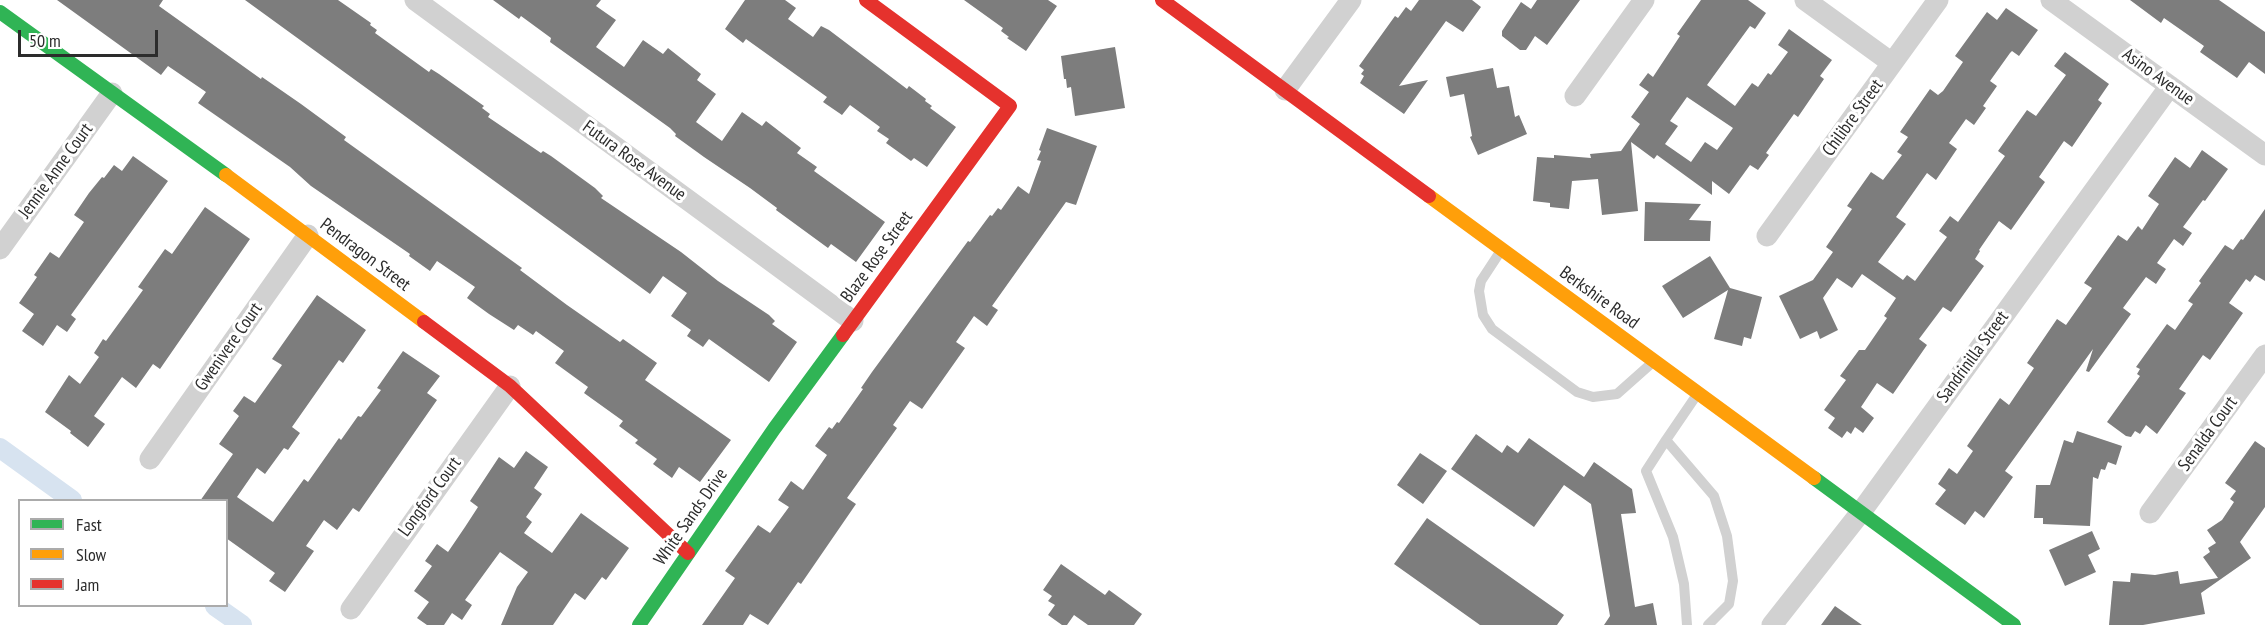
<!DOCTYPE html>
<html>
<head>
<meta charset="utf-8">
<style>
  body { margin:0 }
  #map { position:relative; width:2265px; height:625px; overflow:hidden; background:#fff; font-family:"PT Sans Narrow",sans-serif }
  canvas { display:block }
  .legend { position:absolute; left:18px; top:499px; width:210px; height:108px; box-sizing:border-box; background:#fff; border:2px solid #ababab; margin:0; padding:8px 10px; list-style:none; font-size:18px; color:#2c2c2c }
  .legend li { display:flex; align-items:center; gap:12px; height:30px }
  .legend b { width:30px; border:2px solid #ababab }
  .scale { position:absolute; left:18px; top:30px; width:140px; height:27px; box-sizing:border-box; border:3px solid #2c2c2c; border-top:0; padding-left:8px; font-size:18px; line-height:21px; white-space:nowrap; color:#2c2c2c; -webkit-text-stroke:4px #fff; paint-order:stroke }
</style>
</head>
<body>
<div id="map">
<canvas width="2265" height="625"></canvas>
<ul class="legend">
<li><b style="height:8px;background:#30b455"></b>Fast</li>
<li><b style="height:8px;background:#ff9f0a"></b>Slow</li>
<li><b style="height:8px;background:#e5322d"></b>Jam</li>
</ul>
<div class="scale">50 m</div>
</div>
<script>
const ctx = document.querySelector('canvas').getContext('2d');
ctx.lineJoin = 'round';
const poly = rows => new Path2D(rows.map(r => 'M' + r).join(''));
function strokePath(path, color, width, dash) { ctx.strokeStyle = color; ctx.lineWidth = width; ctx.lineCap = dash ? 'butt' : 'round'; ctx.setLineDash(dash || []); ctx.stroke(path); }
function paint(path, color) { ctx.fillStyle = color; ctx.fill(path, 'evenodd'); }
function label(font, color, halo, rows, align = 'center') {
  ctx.font = font + ' "PT Sans Narrow",sans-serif'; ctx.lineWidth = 6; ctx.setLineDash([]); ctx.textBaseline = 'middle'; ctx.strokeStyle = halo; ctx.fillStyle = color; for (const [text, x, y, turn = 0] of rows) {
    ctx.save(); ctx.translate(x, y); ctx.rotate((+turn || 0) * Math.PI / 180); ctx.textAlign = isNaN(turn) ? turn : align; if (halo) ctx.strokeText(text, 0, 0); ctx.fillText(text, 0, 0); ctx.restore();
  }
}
const canal = poly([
  [0,448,72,500],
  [215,606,242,625]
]);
const building = poly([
  [57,0,163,0,159,6,261,79,262,77,301,104,346,137,344,140,522,268,520,270,567,305,620,342,623,339,657,363,645,380,731,440,700,482,679,467,672,478,653,464,657,459,635,443,638,440,619,426,623,421,584,393,588,387,555,363,564,351,536,331,533,335,518,325,514,330,489,314,467,298,475,287,459,276,437,261,430,271,409,256,410,254,311,186,290,167,198,103,206,92,168,66,161,75],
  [245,0,338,0,371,23,370,25,377,30,375,33,429,72,431,69,439,74,484,106,482,108,490,114,488,117,541,153,543,151,551,156,595,188,603,196,601,198,681,252,718,281,769,315,775,321,772,324,797,342,769,382,709,339,703,347,687,336,691,330,671,316,687,293,663,276,650,294],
  [493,0,601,0,596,6,616,20,596,47,624,67,643,40,663,54,668,48,701,74,697,80,716,94,696,122,722,141,742,112,762,126,766,121,801,148,797,153,817,167,814,171,885,222,856,262,831,244,828,248,776,210,777,208,750,188,704,157,675,136,676,134,670,128,550,42,551,38,521,16,519,19],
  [745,0,785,0,796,8,788,19,813,37,821,26,829,30,907,89,909,86,926,99,925,101,932,106,930,108,956,127,927,167,914,158,911,161,886,143,889,139,877,131,880,127,850,105,842,115,823,102,827,97,746,39,743,43,725,29],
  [964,0,1048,0,1057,6,1026,51,1007,38,1009,37,1001,31,1003,28],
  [1419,0,1472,0,1481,7,1463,32,1446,21,1399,86,1428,80,1404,114,1360,83,1364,76,1361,74,1364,70,1359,66,1395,16,1398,18,1406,7,1411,11],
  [1537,0,1580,0,1547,45,1535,36,1526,50,1520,50,1502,36,1502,31,1521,2,1531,9],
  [1701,0,1748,0,1766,13,1755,29,1750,26,1707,85,1735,106,1752,83,1758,87,1768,73,1771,75,1788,52,1778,45,1789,29,1832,60,1820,76,1824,79,1798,117,1794,114,1766,153,1769,155,1758,170,1750,165,1729,194,1712,181,1712,195,1657,155,1654,159,1631,142,1638,211,1602,215,1598,179,1572,181,1569,209,1550,207,1550,203,1533,201,1537,157,1554,158,1554,155,1591,158,1590,154,1621,151,1640,124,1631,117,1649,92,1639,85,1648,73,1653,77,1680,36,1677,34],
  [1687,97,1733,128,1717,150,1705,142,1691,162,1665,144,1678,126,1670,121],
  [2130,0,2219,0,2265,32,2265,74,2249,62,2237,78,2200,52,2204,46,2164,18,2161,23],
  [2006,8,2038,30,2019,56,2012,51,2010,53,1990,81,1997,86,1983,106,1986,108,1974,125,1966,119,1949,143,1957,149,1936,180,1927,173,1896,217,1906,224,1878,262,1903,280,1907,275,1915,281,1947,237,1939,231,1950,216,1958,222,2005,156,1998,151,2027,110,2036,116,2066,75,2054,66,2065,52,2109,84,2098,100,2102,103,2072,147,2064,141,2039,177,2045,182,2011,230,1999,221,1979,250,1980,251,1975,259,1984,266,1951,312,1943,307,1919,339,1927,345,1893,394,1877,383,1861,407,1874,418,1863,433,1855,427,1851,434,1847,431,1842,438,1828,428,1835,418,1824,410,1846,380,1840,376,1859,350,1865,350,1887,318,1884,316,1896,298,1862,274,1852,288,1837,278,1823,298,1838,330,1820,339,1817,331,1800,339,1779,296,1813,280,1833,252,1826,247,1852,209,1847,206,1871,172,1883,180,1902,155,1897,152,1908,137,1900,132,1930,89,1938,95,1943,91,1963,62,1955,56,1987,12,1997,20],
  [1115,47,1125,108,1075,116,1071,87,1067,88,1066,79,1064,79,1061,56],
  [1493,68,1497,88,1509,86,1515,117,1519,115,1527,134,1478,155,1470,137,1472,136,1464,94,1450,97,1446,77],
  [1047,128,1097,146,1076,205,1066,202,992,306,998,310,987,326,974,316,956,342,965,348,922,409,910,401,893,425,897,428,847,498,856,504,801,584,798,582,768,625,750,614,743,625,702,625,735,578,725,571,758,525,770,533,789,507,778,500,791,481,803,490,827,455,815,446,829,427,832,429,837,422,839,423,863,389,861,388,872,372,968,241,970,242,990,215,992,216,998,208,1001,210,1018,186,1029,194,1041,161,1037,160,1041,151,1039,150],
  [2202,150,2228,169,2205,201,2203,200,2183,227,2192,233,2183,246,2174,239,2157,263,2166,269,2156,284,2146,277,2123,308,2131,314,2089,372,2086,371,2093,349,2005,471,2013,477,1984,518,1975,511,1965,525,1935,504,1946,490,1938,484,1949,468,1957,474,1973,451,1967,446,2000,398,2009,405,2034,368,2027,363,2057,319,2066,325,2092,288,2084,283,2118,235,2127,241,2138,226,2142,230,2159,204,2148,196,2175,157,2190,168],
  [133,156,168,181,71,315,76,319,67,332,57,325,43,346,22,331,34,314,19,303,37,277,34,275,50,252,59,258,84,222,74,215,89,193,102,177,104,178,114,165,122,171],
  [1645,202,1701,204,1689,220,1711,221,1710,241,1644,241],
  [205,207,250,239,160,369,153,364,136,388,122,377,94,416,105,424,88,447,70,433,71,431,45,412,69,375,80,384,99,357,94,353,103,339,106,341,143,290,138,287,165,249,172,254],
  [2265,209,2265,281,2255,275,2250,282,2246,279,2229,303,2243,313,2210,360,2203,355,2179,389,2186,393,2157,434,2146,425,2140,434,2135,431,2131,437,2126,436,2107,422,2140,376,2137,374,2140,369,2136,367,2167,324,2175,330,2193,304,2188,301,2201,283,2199,281,2225,245,2233,250,2241,239,2243,240],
  [1710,256,1730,288,1762,297,1751,339,1744,337,1742,346,1714,339,1728,290,1683,318,1662,286],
  [317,295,366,330,343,363,339,360,292,427,300,433,288,450,284,448,265,474,257,468,237,497,273,522,304,479,308,482,339,438,341,440,358,416,361,417,381,390,377,388,403,351,440,376,427,393,437,400,359,512,353,508,337,530,324,520,306,546,314,551,285,592,269,581,275,573,226,538,226,501,200,501,233,454,219,444,239,416,233,411,244,396,255,403,282,365,272,359],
  [2077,431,2122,446,2116,465,2108,462,2105,470,2101,469,2098,479,2093,477,2090,526,2043,524,2043,518,2034,518,2036,485,2050,485,2064,440,2073,443],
  [1476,434,1502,453,1507,445,1518,453,1529,438,1584,477,1594,462,1632,489,1636,513,1621,514,1635,607,1653,603,1657,625,1604,625,1610,616,1591,504,1564,485,1534,527,1451,469],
  [2255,441,2265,448,2265,507,2240,542,2251,558,2201,593,2205,614,2143,625,2109,625,2113,581,2130,582,2131,573,2155,575,2178,571,2180,584,2218,578,2203,557,2210,552,2208,548,2216,543,2207,530,2222,520,2234,502,2230,499,2236,491,2225,483],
  [526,451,548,467,534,488,542,494,526,517,532,522,524,533,552,553,581,513,629,548,606,580,602,577,585,600,575,593,553,625,501,625,517,587,528,572,500,552,465,600,472,605,462,620,452,613,444,625,427,625,417,618,429,602,414,591,432,566,425,561,437,544,448,552,465,527,478,507,470,501,499,457,514,468],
  [1420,453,1447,471,1423,504,1397,485],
  [1427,518,1564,615,1557,625,1480,625,1394,564],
  [2092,531,2100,549,2088,555,2096,572,2065,586,2049,550],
  [1061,564,1105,595,1109,590,1142,614,1134,625,1088,625,1074,615,1067,625,1062,625,1048,615,1055,605,1048,601,1052,596,1043,590],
  [1835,606,1862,625,1821,625]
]);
const lane = poly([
  [1500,252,1481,281,1479,291,1483,315,1492,329,1577,392,1593,397,1617,394,1653,362],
  [1696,396,1666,440,1714,496,1727,536,1733,581,1729,604,1708,625],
  [1666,440,1646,471,1673,537,1684,584,1687,625]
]);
const street = poly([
  [415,0,853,321],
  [1805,0,1892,63],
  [2051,0,2265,155],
  [1285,90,1351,0],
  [1575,96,1644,0],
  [1767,236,1938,0],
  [0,249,112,93],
  [150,459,308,235],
  [2150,513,2265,355],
  [351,609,510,386],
  [1772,625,1861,512,2170,86]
]);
const fast = poly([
  [0,12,226,175],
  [1814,478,2014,625],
  [639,625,774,429,843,335]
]);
const slow = poly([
  [226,175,424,322],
  [1429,196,1814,478]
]);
const jam = poly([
  [1162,0,1429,196],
  [424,322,510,386,688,553],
  [843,335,1010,106,866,0]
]);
const streetNames = [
  ["Asino Avenue",2158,77,36],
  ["Chilibre Street",1853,118,-54],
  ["Futura Rose Avenue",634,161,36],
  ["Jennie Anne Court",56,171,-54],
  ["Pendragon Street",365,255,37],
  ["Blaze Rose Street",877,257,-54],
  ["Berkshire Road",1599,298,36],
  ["Gwenivere Court",229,347,-55],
  ["Sandrinilla Street",1973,357,-54],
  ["Senalda Court",2208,434,-54],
  ["Longford Court",430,497,-54],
  ["White Sands Drive",691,517,-55]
];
strokePath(canal, '#d7e3f0', 20);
paint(building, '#7d7d7d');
strokePath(lane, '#d1d1d1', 10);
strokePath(street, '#d1d1d1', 21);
strokePath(fast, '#30b455', 14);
strokePath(slow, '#ff9f0a', 14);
strokePath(jam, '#e5322d', 14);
label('18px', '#2c2c2c', '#fff', streetNames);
</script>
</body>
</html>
